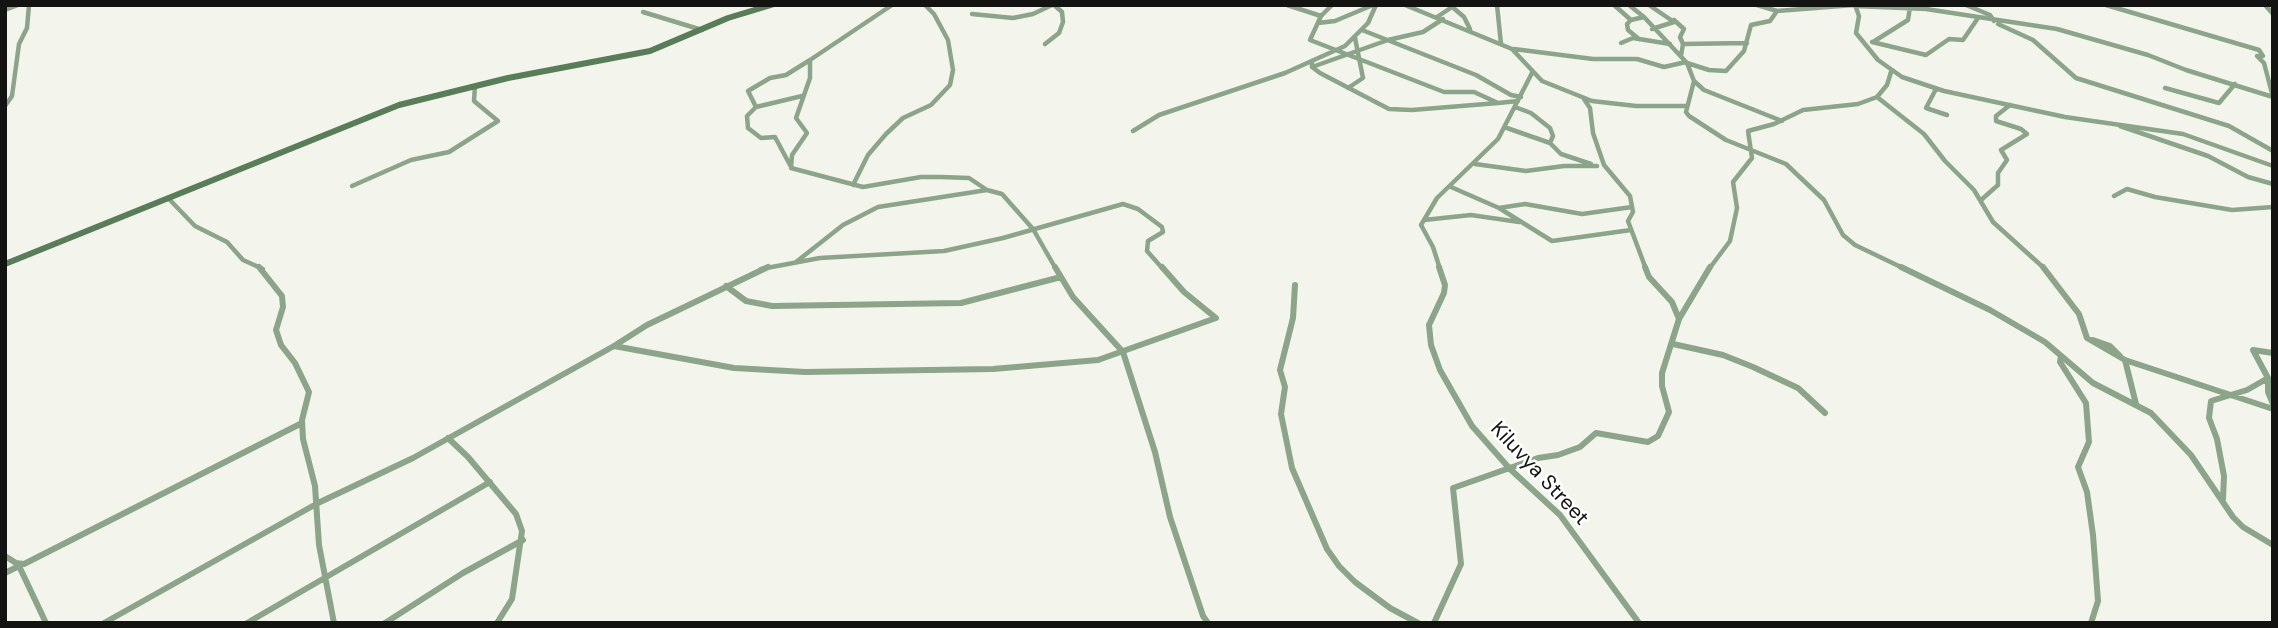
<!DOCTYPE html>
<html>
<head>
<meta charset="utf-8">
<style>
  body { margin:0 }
  #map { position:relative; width:2278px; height:628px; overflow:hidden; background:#f3f5ec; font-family:"DM Sans",sans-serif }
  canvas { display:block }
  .frame { position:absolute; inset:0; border:7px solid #131411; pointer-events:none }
</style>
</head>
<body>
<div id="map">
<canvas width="2278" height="628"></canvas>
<div class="frame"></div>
</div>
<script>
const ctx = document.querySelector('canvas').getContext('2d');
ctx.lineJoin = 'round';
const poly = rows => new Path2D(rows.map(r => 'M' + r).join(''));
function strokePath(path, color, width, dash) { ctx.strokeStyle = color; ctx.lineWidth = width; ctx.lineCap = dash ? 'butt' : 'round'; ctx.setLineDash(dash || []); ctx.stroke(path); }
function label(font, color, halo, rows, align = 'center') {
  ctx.font = font + ' "DM Sans",sans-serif'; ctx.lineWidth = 5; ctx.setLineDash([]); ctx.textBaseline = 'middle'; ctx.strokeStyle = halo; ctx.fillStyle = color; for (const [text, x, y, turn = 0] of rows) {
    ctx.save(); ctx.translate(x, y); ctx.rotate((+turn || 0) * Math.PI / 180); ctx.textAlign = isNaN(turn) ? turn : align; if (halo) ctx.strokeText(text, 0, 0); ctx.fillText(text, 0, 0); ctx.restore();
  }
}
const streetFar1 = poly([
  [892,5,810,60,810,78,796,118,807,133,792,155,791,168,863,187,921,177,941,177,969,178,987,190],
  [1287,5,1321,16],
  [1332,5,1321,16,1310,40,1444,92,1474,92,1498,103,1518,101],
  [1405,5,1512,49,1542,81,1592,101,1636,106,1687,106],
  [1450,5,1464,17,1470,29],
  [1497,5,1501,44],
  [1614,5,1631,20],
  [1629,5,1644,17,1687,63,1694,81,1686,112,1689,116,1726,140,1786,164,1824,200,1843,235,1855,245,1905,269],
  [1649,5,1674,22,1652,29],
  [1757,5,1777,11,1854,5],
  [1855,5,1859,16,1856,33,1878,60,1902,77,1944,91,2065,117,2183,134,2273,166],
  [1966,5,1990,15,1994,21],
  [2106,5,2259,50,2263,56,2257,56,2264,63,2273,97],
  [2265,5,2273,14],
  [1855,6,1926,9,2057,29,2148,55,2186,70,2273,97],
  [5,10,18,5],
  [643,12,702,30],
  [972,14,1013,18,1033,14,1052,5],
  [1437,17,1455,5],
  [1674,20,1684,29,1680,37,1683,44],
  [1318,23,1335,21,1373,5],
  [1998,24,2033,40,2076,78,2229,126,2273,151],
  [1362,30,1476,75,1511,95,1521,97],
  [1639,39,1628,30,1627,24,1631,20,1644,17],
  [1872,42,1926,55,1949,39,1963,40,1978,18],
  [1873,42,1908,20,1910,7],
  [1621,43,1633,38,1670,44],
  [1045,44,1059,33,1063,22,1062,12,1054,5],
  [1514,49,1593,59,1637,59,1664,67,1686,62],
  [1681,56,1683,44,1747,43],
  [1312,61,1312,67,1320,73,1389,109,1412,110,1498,103],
  [1687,63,1709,70,1726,71,1744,51,1751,25,1770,21,1777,11],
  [1312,67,1388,40,1423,32,1443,19],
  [1891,72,1887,85,1877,97,1924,134,1945,161,1974,190,1993,222,2045,269],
  [1694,81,1704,90,1782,121],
  [1348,88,1363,78,1355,38],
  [2165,88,2219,103,2235,84],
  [1936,89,1926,108,1947,115],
  [802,96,756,107,748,91,770,78,786,75,810,60],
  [1584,99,1590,108,1593,133,1604,165,1630,196,1633,212,1628,221,1646,269],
  [5,106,12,96,19,44,27,28,29,5],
  [756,107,747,116,748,128,761,138,775,137,790,165],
  [1515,107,1531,113,1550,128,1553,136,1550,143],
  [2120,126,2208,156,2248,177,2273,184],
  [1504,127,1550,143,1561,154,1591,164],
  [1133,131,1159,115,1285,73,1345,46,1368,23,1376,5],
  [1475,164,1526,171,1564,166,1597,166],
  [853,185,868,155,886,134,903,118,931,105,950,85,953,70,948,40,934,14,925,5],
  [352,186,411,160,449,152,498,121,474,101,475,86],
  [1451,187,1499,208,1552,241,1631,230],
  [2114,196,2127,189,2155,197,2232,210,2273,207],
  [169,199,195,226,227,242,243,260,263,269],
  [1981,200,1998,185,1998,173,2007,160,2001,150,2027,134,2021,129,1996,121,1996,116,2010,105],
  [1499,208,1525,204,1582,214,1632,207],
  [1424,220,1471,215,1519,222],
  [796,262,843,225,878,207,987,190,1002,194,1033,229,1056,269],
  [761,269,820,258,944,251,1003,238,1123,204,1138,209,1162,227,1163,232,1148,241,1147,251,1163,269],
  [1440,269,1433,247,1421,225,1437,198,1498,139,1532,73],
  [1709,269,1730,241,1737,208,1733,182,1752,158,1748,131,1774,124,1803,110,1858,104,1877,97]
]);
const street = poly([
  [259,267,282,296,283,307,276,330,281,345,295,363,309,392,302,420,303,439,315,486,319,545,334,623],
  [1055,267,1073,297,1123,352,1155,452,1170,517,1203,616,1208,623],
  [1439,267,1445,285,1444,293,1429,325,1431,345,1440,370,1472,426,1510,469,1560,515,1639,623],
  [1645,267,1649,277,1672,302,1679,319],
  [1901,267,1990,310,2045,342,2093,383,2151,413,2191,455,2233,517,2243,527,2273,545],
  [2043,267,2079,314,2087,338,2125,360,2273,409],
  [1295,285,1293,318,1280,370,1285,387,1281,414,1292,468,1327,549,1339,566,1355,582,1390,608,1418,623],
  [726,286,746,301,772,306,961,303,1061,277],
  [2093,340,2110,346,2120,356],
  [1673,344,1723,355,1753,367,1798,388,1825,413],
  [614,346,734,368,805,372,993,369,1098,360,1216,318,1184,292,1162,267],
  [614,346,647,325,768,267],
  [2273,353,2253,350,2268,378,2268,392,2273,404],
  [2061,356,2060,362,2086,403,2089,442,2078,467,2087,492,2093,535,2098,601,2091,623],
  [2125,360,2136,404],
  [448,438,468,457,516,514,522,531,512,599,497,623],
  [2223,499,2224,476,2217,439,2209,418,2211,401,2247,390,2268,378],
  [5,556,16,563,24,564,302,423],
  [19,566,46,623],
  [5,573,21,565],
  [104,623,318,503,413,458,614,346],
  [247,623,490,482],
  [385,623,463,573,523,540],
  [1434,623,1461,564,1453,488,1538,458,1558,455,1580,447,1596,433,1648,442,1658,436,1669,412,1662,386,1662,373,1679,319,1710,267]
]);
const secondary = poly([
  [5,264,399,105,508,78,650,51,728,18,771,5]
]);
const streetNames = [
  ["Kiluvya Street",1539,474,47]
];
strokePath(streetFar1, '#8ba48a', 4.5);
strokePath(street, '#8ba48a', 6);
strokePath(secondary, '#587d58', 6);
label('21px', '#131411', '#fff', streetNames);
</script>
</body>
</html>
